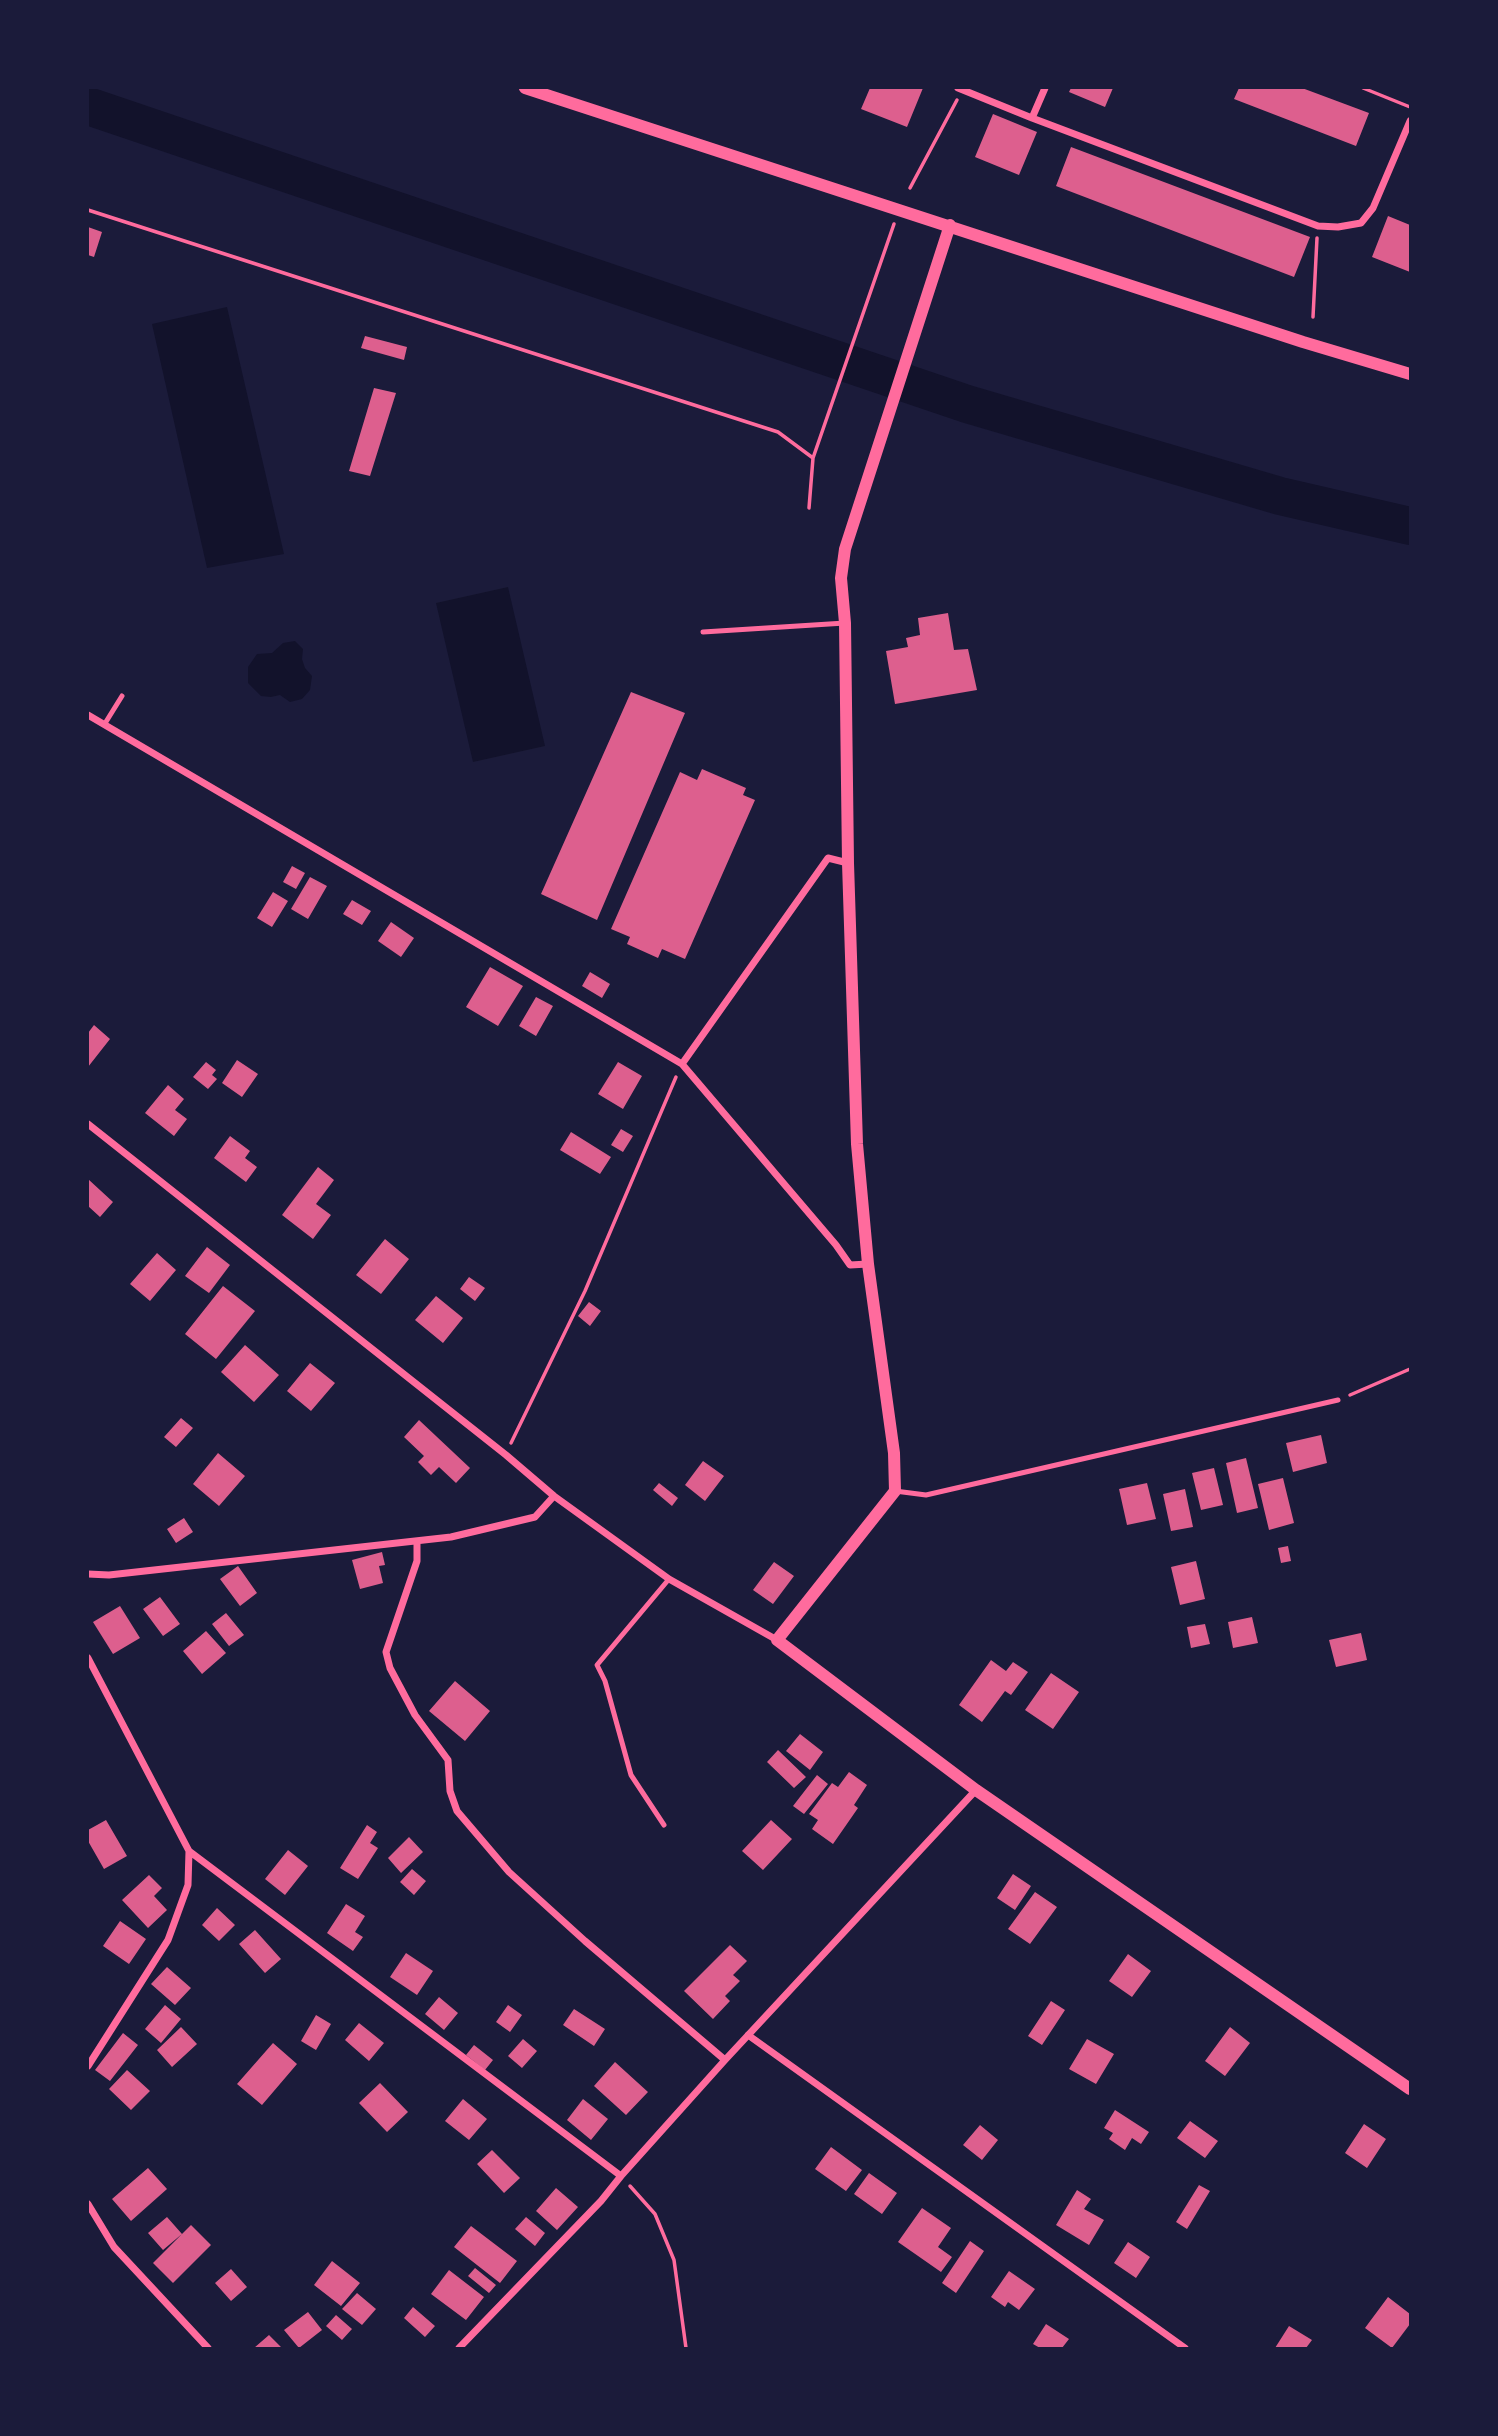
<!DOCTYPE html>
<html>
<head>
<meta charset="utf-8">
<style>
  body { margin:0 }
  #map { position:relative; width:1498px; height:2436px; overflow:hidden; background:#1b1b3a; font-family:"DM Sans",sans-serif }
  canvas { display:block }
  .frame { position:absolute; inset:0; border:89px solid #1b1b3a; pointer-events:none }
</style>
</head>
<body>
<div id="map">
<canvas width="1498" height="2436"></canvas>
<div class="frame"></div>
</div>
<script>
const ctx = document.querySelector('canvas').getContext('2d');
ctx.lineJoin = 'round';
function paint(path, color) { ctx.fillStyle = color; ctx.fill(path, 'evenodd'); }
const poly = rows => new Path2D(rows.map(r => 'M' + r).join(''));
function strokePath(path, color, width, dash) { ctx.strokeStyle = color; ctx.lineWidth = width; ctx.lineCap = dash ? 'butt' : 'round'; ctx.setLineDash(dash || []); ctx.stroke(path); }
const water = poly([
  [227,307,284,554,207,568,152,324],
  [508,587,545,746,473,762,436,603],
  [295,641,303,649,302,659,305,668,312,676,310,690,302,699,290,702,280,695,271,697,261,696,248,683,248,667,257,654,272,653,283,643]
]);
const river = poly([
  [88,106,967,404,1280,496,1410,526]
]);
const building = poly([
  [870,88,923,88,907,127,861,109],
  [1071,88,1113,88,1105,107,1069,92],
  [1239,88,1302,88,1369,113,1356,146,1234,99],
  [993,114,1037,132,1019,175,975,157],
  [1071,147,1310,237,1294,277,1056,186],
  [1388,216,1410,225,1410,272,1372,257],
  [88,227,102,232,94,257,88,255],
  [365,336,407,347,404,360,361,348],
  [374,388,396,393,370,476,349,471],
  [948,613,954,650,968,649,977,690,895,704,886,651,908,647,906,638,920,635,918,618],
  [631,692,685,713,597,920,541,894],
  [702,769,746,788,743,795,755,800,685,959,662,949,658,958,627,944,630,937,611,929,680,772,697,780],
  [292,866,305,873,296,889,283,882],
  [310,877,327,886,308,919,291,909],
  [273,892,288,901,272,927,257,918],
  [352,900,371,911,362,925,343,914],
  [391,922,414,938,401,957,378,941],
  [490,967,523,986,498,1026,466,1007],
  [590,972,610,984,602,998,582,986],
  [536,997,553,1006,536,1036,519,1026],
  [94,1025,110,1039,88,1067,88,1033],
  [237,1060,258,1074,242,1097,222,1083],
  [206,1062,216,1070,212,1075,217,1079,208,1089,193,1077],
  [618,1062,642,1076,623,1109,598,1094],
  [168,1085,184,1099,175,1110,187,1119,174,1136,145,1113],
  [621,1129,633,1136,623,1152,611,1145],
  [571,1132,611,1157,600,1174,560,1150],
  [230,1136,250,1151,245,1158,257,1167,246,1182,214,1158],
  [318,1167,334,1180,316,1204,331,1215,313,1239,282,1215],
  [88,1179,113,1202,100,1217,88,1206],
  [385,1239,409,1259,381,1294,356,1275],
  [207,1247,230,1265,209,1293,185,1276],
  [157,1253,176,1270,150,1301,130,1284],
  [469,1277,485,1288,475,1301,460,1289],
  [223,1286,255,1311,216,1359,185,1334],
  [436,1296,463,1318,443,1343,415,1320],
  [589,1302,601,1311,590,1326,578,1316],
  [245,1345,279,1375,254,1402,221,1372],
  [310,1363,335,1383,311,1411,287,1391],
  [181,1418,193,1428,176,1447,164,1437],
  [419,1420,470,1468,456,1483,439,1467,431,1475,418,1462,424,1456,404,1437],
  [1321,1435,1327,1463,1293,1472,1286,1443],
  [218,1453,245,1476,219,1506,193,1484],
  [1246,1458,1258,1508,1237,1513,1226,1463],
  [703,1461,724,1476,705,1501,685,1485],
  [1214,1468,1223,1505,1201,1510,1192,1473],
  [1283,1478,1294,1523,1269,1530,1258,1484],
  [659,1483,678,1498,672,1506,653,1490],
  [1147,1483,1156,1519,1127,1525,1119,1489],
  [1185,1489,1193,1527,1171,1531,1163,1494],
  [184,1518,193,1532,176,1543,167,1529],
  [1288,1546,1291,1561,1281,1563,1278,1548],
  [382,1552,385,1565,379,1566,383,1583,360,1589,352,1560],
  [1196,1561,1205,1599,1180,1605,1171,1567],
  [774,1562,794,1576,773,1604,753,1590],
  [238,1566,257,1593,240,1606,220,1579],
  [160,1597,180,1624,163,1636,143,1609],
  [120,1606,140,1638,113,1654,93,1622],
  [226,1613,244,1635,229,1646,212,1624],
  [1252,1617,1258,1643,1233,1648,1228,1622],
  [1205,1624,1210,1644,1191,1648,1187,1627],
  [206,1631,226,1653,202,1674,183,1651],
  [1361,1633,1367,1660,1336,1667,1329,1640],
  [991,1660,1006,1671,1013,1662,1028,1672,1011,1695,1005,1691,982,1722,959,1705],
  [1051,1673,1079,1692,1053,1729,1025,1710],
  [455,1681,490,1711,465,1741,429,1711],
  [800,1734,823,1752,810,1770,786,1751],
  [778,1750,806,1777,794,1788,767,1762],
  [849,1772,867,1785,854,1805,858,1808,833,1844,812,1829,818,1820,809,1814,832,1783,838,1787],
  [817,1775,828,1784,804,1814,793,1806],
  [106,1820,127,1856,104,1869,88,1841,88,1830],
  [771,1820,792,1839,763,1870,742,1851],
  [367,1825,377,1832,370,1843,378,1848,358,1879,340,1868],
  [409,1837,423,1852,401,1873,388,1858],
  [288,1850,308,1866,285,1895,265,1879],
  [412,1869,426,1881,414,1895,400,1882],
  [1013,1874,1031,1886,1015,1910,997,1898],
  [149,1875,162,1888,154,1896,167,1910,148,1928,122,1900],
  [1035,1892,1057,1907,1030,1944,1008,1929],
  [346,1904,365,1916,355,1932,363,1937,353,1951,327,1933],
  [217,1908,235,1925,219,1941,202,1925],
  [120,1921,146,1939,129,1964,103,1946],
  [255,1930,281,1959,265,1973,239,1944],
  [730,1945,747,1961,733,1975,740,1981,725,1996,730,2001,713,2019,684,1991],
  [406,1953,433,1971,417,1995,390,1977],
  [1128,1954,1151,1971,1132,1997,1109,1981],
  [167,1967,191,1988,175,2005,151,1984],
  [439,1997,458,2013,444,2030,425,2014],
  [1051,2001,1065,2010,1042,2045,1028,2036],
  [165,2005,181,2019,161,2043,145,2029],
  [508,2005,522,2015,510,2032,496,2022],
  [574,2009,605,2029,594,2046,563,2025],
  [316,2015,331,2024,316,2050,301,2041],
  [359,2023,384,2043,369,2061,345,2040],
  [181,2027,197,2044,172,2067,157,2050],
  [1230,2027,1250,2043,1225,2076,1205,2061],
  [123,2033,138,2045,110,2081,95,2070],
  [523,2039,537,2051,522,2068,508,2056],
  [1087,2039,1114,2054,1096,2084,1069,2069],
  [273,2043,297,2064,262,2105,237,2084],
  [474,2045,493,2060,485,2070,466,2055],
  [615,2062,648,2092,626,2115,594,2086],
  [127,2070,150,2091,131,2110,109,2089],
  [380,2083,408,2112,387,2132,359,2103],
  [463,2099,487,2119,469,2140,445,2121],
  [583,2099,608,2119,591,2140,567,2120],
  [1115,2110,1149,2132,1141,2144,1132,2138,1125,2150,1109,2139,1113,2133,1104,2128],
  [1190,2121,1218,2141,1205,2158,1177,2138],
  [1364,2124,1386,2139,1367,2168,1345,2153],
  [980,2125,998,2140,982,2160,963,2145],
  [831,2147,862,2170,846,2191,815,2169],
  [492,2150,520,2178,504,2193,477,2164],
  [148,2168,167,2189,131,2221,112,2199],
  [869,2173,897,2193,882,2214,854,2194],
  [1199,2185,1210,2191,1187,2229,1176,2222],
  [556,2188,578,2207,557,2230,536,2211],
  [1077,2190,1091,2199,1084,2209,1104,2220,1089,2245,1056,2225],
  [922,2208,951,2228,938,2247,952,2257,941,2272,898,2242],
  [167,2217,182,2234,163,2250,148,2233],
  [526,2217,545,2233,535,2246,515,2229],
  [191,2225,211,2245,173,2283,153,2263],
  [471,2226,517,2261,500,2283,454,2247],
  [970,2241,984,2251,956,2293,942,2283],
  [1128,2242,1150,2257,1136,2278,1114,2263],
  [332,2261,360,2283,341,2306,314,2285],
  [475,2268,496,2285,489,2293,468,2276],
  [231,2269,247,2287,231,2301,215,2283],
  [449,2270,484,2297,466,2320,431,2294],
  [1009,2271,1035,2289,1019,2310,1008,2302,1005,2307,991,2297],
  [357,2293,376,2309,362,2325,342,2309],
  [1388,2297,1410,2314,1410,2324,1392,2348,1365,2328],
  [413,2307,435,2326,425,2337,404,2318],
  [308,2312,322,2330,299,2348,284,2330],
  [336,2315,352,2329,342,2340,326,2326],
  [1046,2324,1069,2339,1062,2348,1040,2348,1033,2344],
  [1289,2326,1312,2340,1306,2348,1275,2348],
  [269,2335,282,2348,254,2348]
]);
const path = poly([
  [1363,88,1410,107],
  [910,188,957,100],
  [88,210,778,432,813,458],
  [1313,317,1317,238],
  [809,508,813,458,894,224],
  [1350,1395,1410,1369],
  [511,1443,585,1291,676,1077],
  [630,2186,655,2214,674,2260,686,2348]
]);
const service = poly([
  [703,632,845,623],
  [104,725,122,696],
  [895,1491,926,1495,1338,1400],
  [664,1825,631,1775,605,1681,597,1665,669,1579]
]);
const minor = poly([
  [958,88,1032,118,1318,226,1338,227,1361,223,1373,208,1410,121],
  [1032,118,1045,88],
  [88,715,682,1064,836,1245,850,1265,868,1264],
  [682,1064,828,858,848,863],
  [88,1124,506,1455,554,1496,669,1579,777,1640],
  [417,1542,417,1561,386,1652,390,1668,415,1715,448,1760,450,1791,457,1811,509,1872,585,1941,725,2060],
  [88,1574,109,1575,451,1537,535,1517,554,1496],
  [88,1658,189,1851,621,2176],
  [748,2035,1185,2348],
  [88,2066,168,1940,188,1885,189,1851],
  [88,2204,114,2247,208,2348],
  [459,2348,601,2201,621,2176,725,2060,976,1790]
]);
const tertiary = poly([
  [525,88,1303,342,1410,374],
  [950,225,845,549,841,578,845,623,848,863,857,1144,868,1264,894,1453,895,1491,777,1640,976,1790,1410,2089]
]);
paint(water, '#12122b');
strokePath(river, '#12122b', 38);
paint(building, '#dd5f8e');
strokePath(path, '#ff6b9d', 3.5);
strokePath(service, '#ff6b9d', 5);
strokePath(minor, '#ff6b9d', 7);
strokePath(tertiary, '#ff6b9d', 12);
</script>
</body>
</html>
